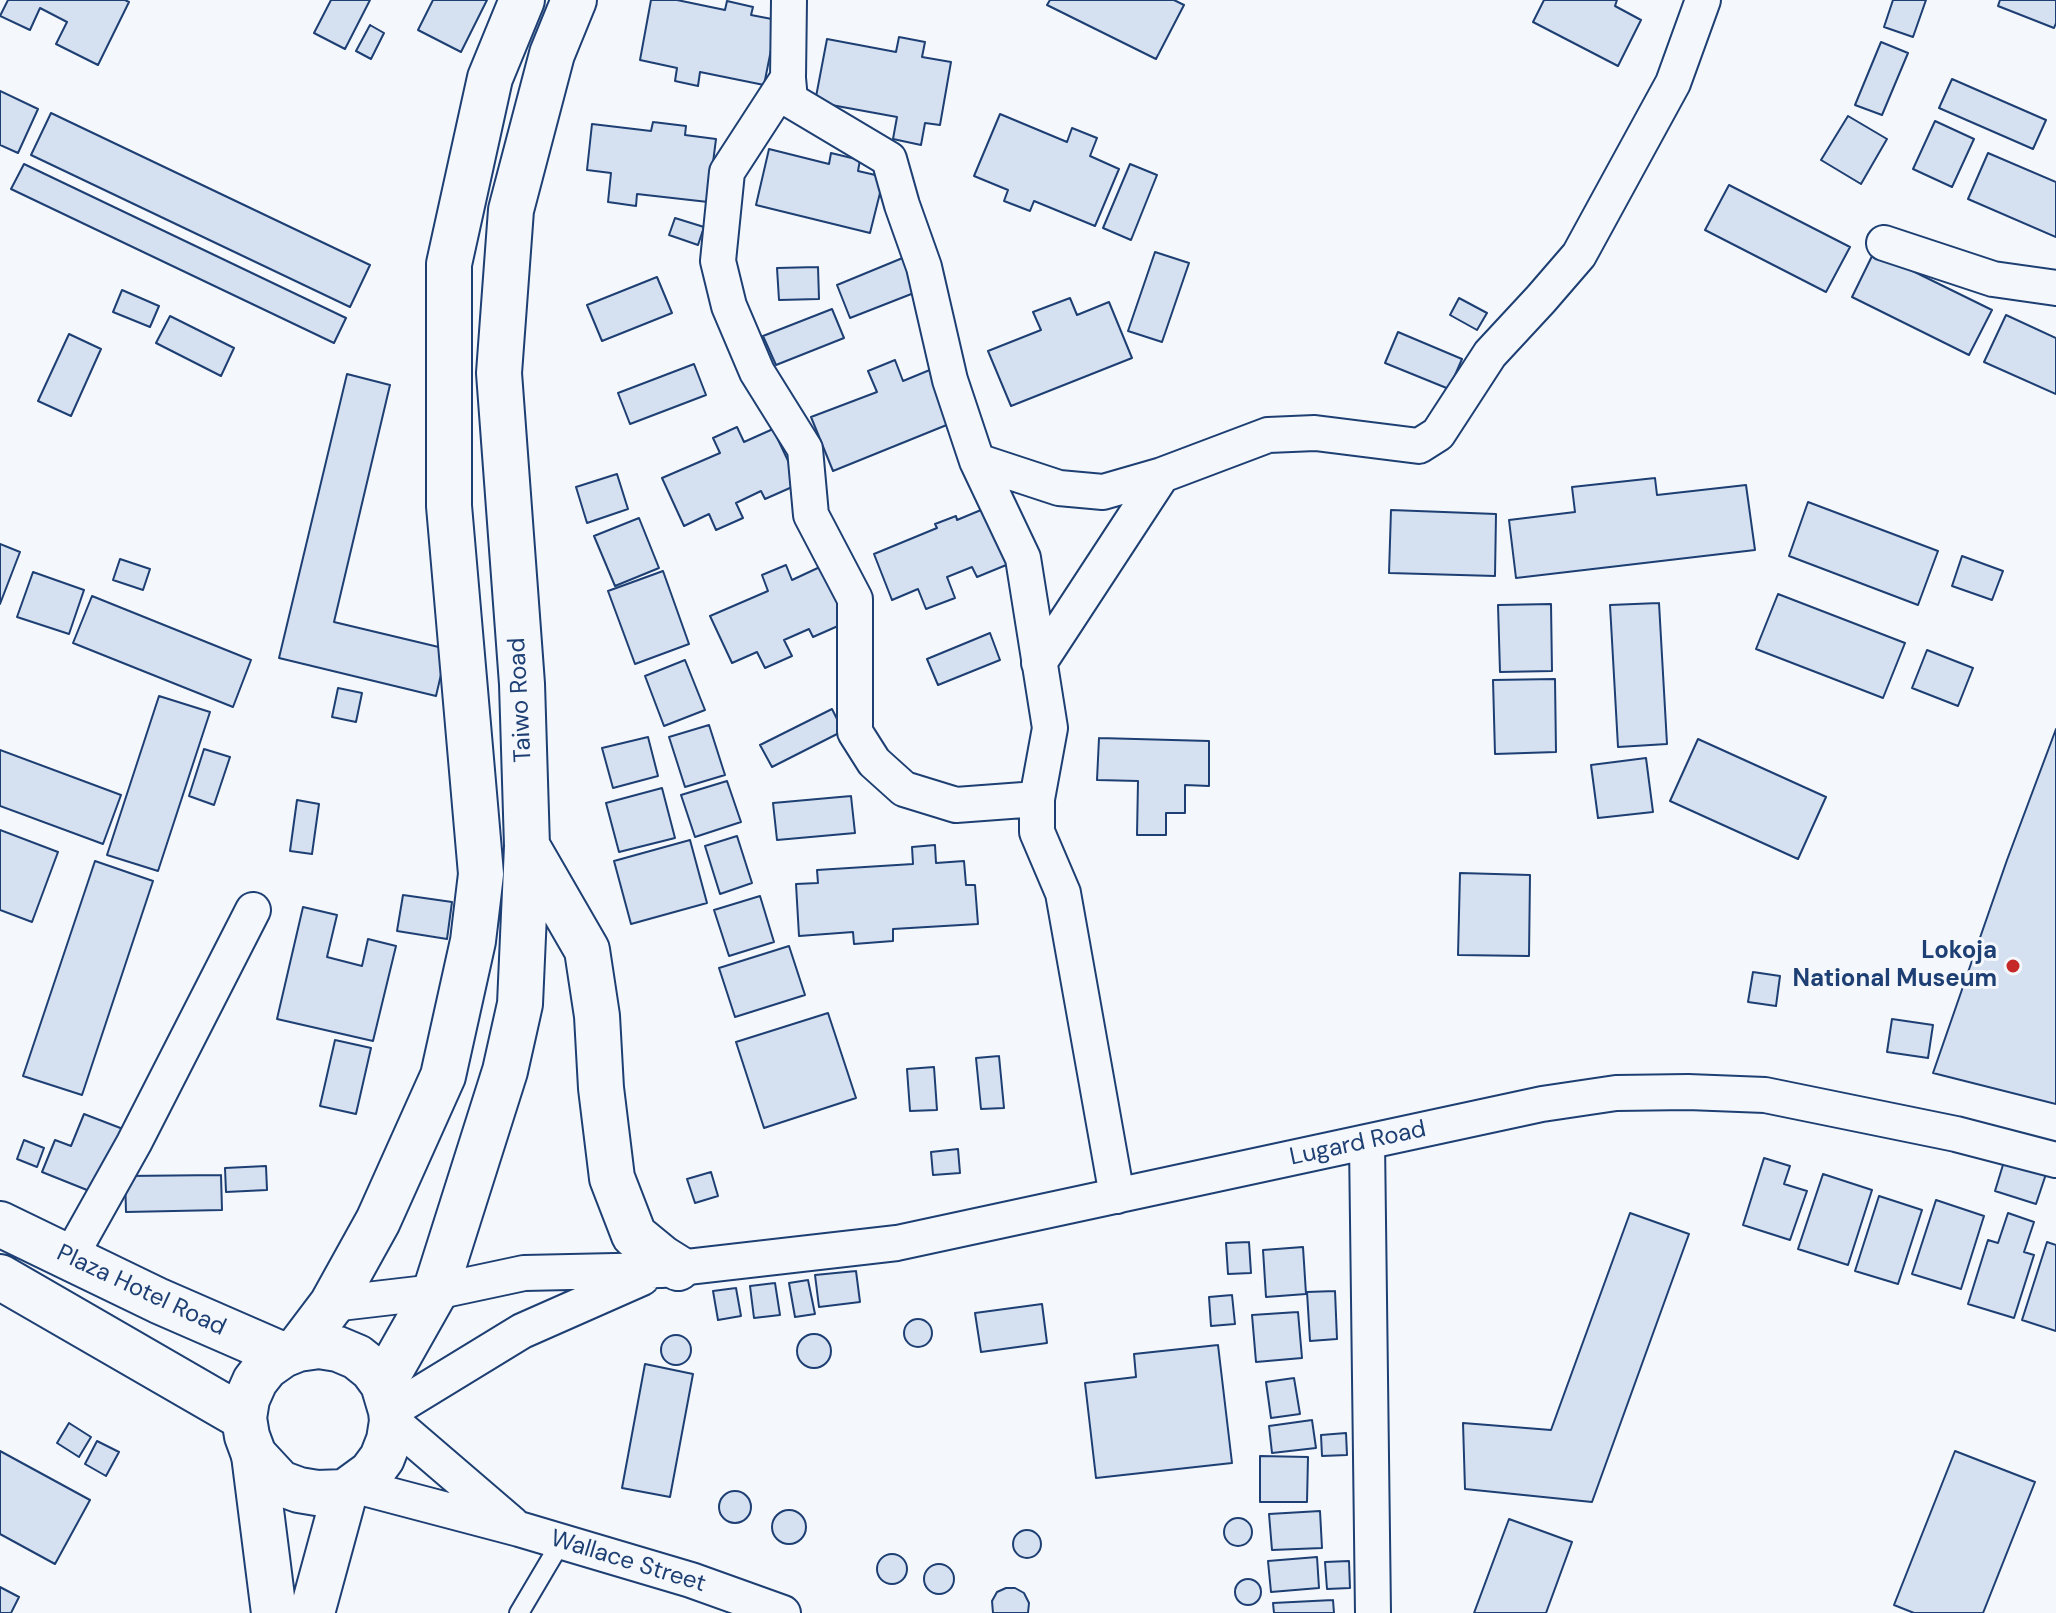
<!DOCTYPE html>
<html>
<head>
<meta charset="utf-8">
<style>
  body { margin:0 }
  canvas { display:block; background:#f4f7fb }
</style>
</head>
<body>
<canvas width="2056" height="1613"></canvas>
<script>
const ctx = document.querySelector('canvas').getContext('2d');
ctx.lineJoin = 'round';
function paint(path, color) { ctx.fillStyle = color; ctx.fill(path, 'evenodd'); }
const poly = rows => new Path2D(rows.map(r => 'M' + r).join(''));
function strokePath(path, color, width, dash) { ctx.strokeStyle = color; ctx.lineWidth = width; ctx.lineCap = dash ? 'butt' : 'round'; ctx.setLineDash(dash || []); ctx.stroke(path); }
function label(font, color, halo, rows, align = 'center') {
  ctx.font = font + ' "DM Sans",sans-serif'; ctx.lineWidth = 6; ctx.setLineDash([]); ctx.textBaseline = 'middle'; ctx.strokeStyle = halo; ctx.fillStyle = color; for (const [text, x, y, turn = 0] of rows) {
    ctx.save(); ctx.translate(x, y); ctx.rotate((+turn || 0) * Math.PI / 180); ctx.textAlign = isNaN(turn) ? turn : align; if (halo) ctx.strokeText(text, 0, 0); ctx.fillText(text, 0, 0); ctx.restore();
  }
}
const building = poly([
  [8,0,125,0,129,2,98,65,56,44,67,22,40,8,30,30,0,16,8,0],
  [331,0,370,0,345,49,314,33,331,0],
  [433,0,487,0,461,52,418,30,433,0],
  [651,0,677,0,725,10,727,1,753,7,751,15,777,20,764,85,700,72,698,86,675,81,677,68,640,60,651,0],
  [1050,0,1174,0,1184,5,1156,59,1047,5,1050,0],
  [1544,0,1617,0,1615,6,1641,20,1618,66,1533,22,1544,0],
  [1893,0,1926,0,1913,37,1884,27,1893,0],
  [2000,0,2056,0,2056,23,2054,28,1998,6,2000,0],
  [370,25,384,33,371,59,356,51,370,25],
  [899,37,925,42,922,57,951,62,940,125,925,123,921,145,893,139,897,117,815,102,827,39,896,52,899,37],
  [1881,42,1908,53,1882,115,1855,105,1881,42],
  [1952,79,2046,120,2033,149,1939,108,1952,79],
  [0,91,38,109,18,153,0,145,0,91],
  [51,113,370,265,350,307,31,155,51,113],
  [1000,114,1067,142,1072,128,1097,138,1090,156,1119,169,1095,226,1034,201,1030,211,1004,201,1008,190,974,176,1000,114],
  [1848,116,1887,139,1861,184,1821,160,1848,116],
  [1935,121,1974,139,1952,187,1913,169,1935,121],
  [653,122,686,126,685,135,716,139,708,202,637,194,636,206,608,202,611,173,587,170,592,124,651,131,653,122],
  [769,149,829,164,831,153,860,160,858,171,884,177,870,233,756,205,769,149],
  [1988,153,2056,182,2056,237,1968,199,1988,153],
  [24,164,346,318,334,343,11,189,24,164],
  [1130,164,1157,175,1131,240,1103,228,1130,164],
  [1729,185,1850,247,1826,292,1705,230,1729,185],
  [675,218,704,227,698,245,669,235,675,218],
  [1155,252,1189,263,1162,342,1128,331,1155,252],
  [1874,252,1992,310,1969,355,1852,297,1874,252],
  [905,257,919,291,850,318,837,285,905,257],
  [818,267,819,299,779,300,777,268,818,267],
  [657,277,672,313,602,341,587,305,657,277],
  [122,290,159,306,150,327,113,312,122,290],
  [1070,298,1077,315,1109,302,1132,358,1011,406,988,351,1041,330,1033,312,1070,298],
  [1459,298,1487,313,1477,330,1450,315,1459,298],
  [832,309,844,338,776,365,763,336,832,309],
  [2006,315,2056,338,2056,394,1984,362,2006,315],
  [170,316,234,348,221,376,156,343,170,316],
  [1398,332,1462,359,1449,389,1385,363,1398,332],
  [69,334,101,349,71,416,38,401,69,334],
  [895,360,903,381,937,367,959,420,833,471,811,417,877,392,868,371,895,360],
  [694,364,706,395,630,424,618,393,694,364],
  [347,374,390,385,334,622,447,649,436,696,279,658,347,374],
  [737,427,744,442,773,429,799,484,765,499,761,491,736,503,743,518,716,530,709,514,684,526,662,478,720,453,713,438,737,427],
  [617,474,628,509,587,523,576,487,617,474],
  [1655,478,1657,495,1746,485,1755,550,1516,578,1509,520,1575,512,1572,487,1655,478],
  [1808,502,1938,551,1918,605,1789,556,1808,502],
  [993,505,1016,561,977,577,972,567,947,577,955,598,926,609,918,589,892,600,874,554,937,528,935,524,956,516,957,520,993,505],
  [1391,510,1496,514,1495,576,1389,573,1391,510],
  [639,518,659,568,615,586,594,536,639,518],
  [0,544,20,552,0,604,0,544],
  [1962,556,2003,571,1992,600,1952,586,1962,556],
  [120,559,150,569,143,590,113,580,120,559],
  [786,565,792,580,822,566,847,622,813,637,809,629,784,640,792,656,765,668,757,652,732,663,710,616,768,591,762,575,786,565],
  [663,571,689,644,635,664,608,591,663,571],
  [33,572,84,590,69,634,17,617,33,572],
  [1778,594,1905,643,1883,698,1756,649,1778,594],
  [92,596,251,660,233,707,73,643,92,596],
  [1659,603,1667,744,1618,747,1610,605,1659,603],
  [1551,604,1552,671,1500,672,1498,605,1551,604],
  [990,633,1000,660,938,685,927,659,990,633],
  [1927,650,1973,668,1958,706,1912,688,1927,650],
  [685,660,705,710,664,726,645,676,685,660],
  [1555,679,1556,752,1495,754,1493,680,1555,679],
  [338,688,362,693,356,722,332,717,338,688],
  [159,696,210,712,158,871,107,855,159,696],
  [832,709,843,731,772,767,760,745,832,709],
  [709,725,725,775,685,787,669,737,709,725],
  [2056,729,2056,1104,1933,1073,2007,860,2056,729],
  [648,737,658,776,613,788,602,748,648,737],
  [1099,738,1209,741,1209,786,1185,785,1185,813,1166,813,1166,835,1137,835,1138,781,1097,780,1099,738],
  [1698,739,1826,797,1798,859,1670,801,1698,739],
  [204,749,230,757,214,805,189,796,204,749],
  [0,750,121,795,103,844,0,806,0,750],
  [1646,758,1653,812,1598,818,1591,765,1646,758],
  [727,781,741,822,695,837,681,795,727,781],
  [662,788,675,838,619,852,606,803,662,788],
  [851,796,855,833,777,840,773,803,851,796],
  [297,800,319,804,312,854,290,851,297,800],
  [0,830,58,852,32,922,0,910,0,830],
  [737,836,752,883,720,894,705,846,737,836],
  [690,840,707,903,631,924,614,861,690,840],
  [935,845,936,863,964,861,966,885,975,885,978,924,893,929,893,941,854,944,853,932,799,936,796,884,818,883,817,870,913,864,912,847,935,845],
  [95,861,153,881,82,1095,23,1076,95,861],
  [1460,873,1530,875,1529,956,1458,955,1460,873],
  [403,895,452,902,447,939,397,931,403,895],
  [760,896,774,942,729,956,714,910,760,896],
  [303,907,337,915,327,957,362,966,368,939,396,946,373,1041,277,1019,303,907],
  [789,946,805,995,735,1017,719,968,789,946],
  [1753,972,1780,976,1776,1006,1748,1002,1753,972],
  [828,1013,856,1098,764,1128,736,1042,828,1013],
  [1892,1019,1933,1025,1928,1058,1887,1052,1892,1019],
  [335,1040,371,1048,356,1114,320,1106,335,1040],
  [999,1056,1004,1108,981,1109,976,1058,999,1056],
  [934,1067,937,1110,910,1111,907,1069,934,1067],
  [84,1114,123,1129,97,1194,42,1172,55,1140,71,1146,84,1114],
  [24,1140,44,1148,37,1167,17,1159,24,1140],
  [958,1149,960,1173,933,1175,931,1152,958,1149],
  [2006,1155,2048,1168,2036,1204,1995,1191,2006,1155],
  [1764,1158,1790,1166,1784,1184,1807,1191,1790,1240,1743,1225,1764,1158],
  [266,1166,267,1190,226,1192,225,1168,266,1166],
  [711,1172,718,1196,695,1203,687,1179,711,1172],
  [1823,1174,1872,1190,1848,1265,1798,1249,1823,1174],
  [221,1175,222,1210,126,1212,125,1176,221,1175],
  [1879,1196,1922,1210,1898,1284,1855,1271,1879,1196],
  [1936,1200,1984,1216,1961,1289,1912,1274,1936,1200],
  [1630,1213,1689,1234,1592,1502,1465,1489,1463,1423,1551,1430,1630,1213],
  [2008,1213,2034,1222,2024,1252,2034,1255,2014,1318,1968,1304,1988,1240,1998,1243,2008,1213],
  [1249,1242,1251,1273,1228,1274,1226,1243,1249,1242],
  [2047,1242,2056,1245,2056,1331,2022,1320,2047,1242],
  [1303,1247,1306,1294,1266,1297,1263,1250,1303,1247],
  [856,1271,860,1302,819,1307,815,1275,856,1271],
  [808,1280,815,1314,795,1317,789,1283,808,1280],
  [775,1283,780,1315,754,1318,750,1286,775,1283],
  [736,1288,741,1316,718,1320,713,1291,736,1288],
  [1335,1291,1337,1339,1310,1341,1307,1292,1335,1291],
  [1232,1295,1235,1324,1211,1326,1209,1297,1232,1295],
  [1042,1304,1047,1343,981,1352,975,1313,1042,1304],
  [1298,1312,1302,1358,1256,1362,1252,1315,1298,1312],
  '904 1333a14 14 0 1 1 28 0a14 14 0 1 1-28 0Z',
  '797 1351a17 17 0 1 1 34 0a17 17 0 1 1-34 0Z',
  '661 1350a15 15 0 1 1 30 0a15 15 0 1 1-30 0Z',
  [1218,1345,1232,1463,1096,1478,1085,1383,1136,1377,1134,1354,1218,1345],
  [645,1364,693,1374,670,1497,622,1488,645,1364],
  [1294,1378,1300,1414,1271,1418,1266,1382,1294,1378],
  [1312,1420,1316,1448,1272,1453,1269,1426,1312,1420],
  [69,1423,91,1437,79,1457,57,1443,69,1423],
  [1346,1433,1347,1455,1322,1456,1321,1435,1346,1433],
  [97,1441,119,1452,106,1476,85,1464,97,1441],
  [0,1451,90,1500,55,1564,0,1534,0,1451],
  [1955,1451,2035,1482,1983,1613,1914,1613,1894,1605,1955,1451],
  [1260,1456,1308,1457,1307,1502,1260,1502,1260,1456],
  '719 1507a16 16 0 1 1 32 0a16 16 0 1 1-32 0Z',
  '772 1527a17 17 0 1 1 34 0a17 17 0 1 1-34 0Z',
  [1320,1511,1322,1548,1272,1550,1269,1514,1320,1511],
  '1224 1532a14 14 0 1 1 28 0a14 14 0 1 1-28 0Z',
  [1509,1519,1572,1542,1546,1613,1474,1613,1509,1519],
  '1013 1544a14 14 0 1 1 28 0a14 14 0 1 1-28 0Z',
  '877 1569a15 15 0 1 1 30 0a15 15 0 1 1-30 0Z',
  [1317,1557,1319,1588,1271,1592,1268,1561,1317,1557],
  [1349,1561,1350,1588,1327,1589,1325,1562,1349,1561],
  '924 1579a15 15 0 1 1 30 0a15 15 0 1 1-30 0Z',
  '1235 1592a13 13 0 1 1 26 0a13 13 0 1 1-26 0Z',
  [0,1587,19,1597,11,1613,0,1613,0,1587],
  [1006,1588,1015,1588,1024,1593,1029,1603,1028,1613,993,1613,992,1601,997,1592,1006,1588],
  [1333,1600,1334,1613,1274,1613,1273,1603,1333,1600]
]);
const lane = poly([
  [519,1613,561,1542]
]);
const street = poly([
  [789,0,788,78,790,100,889,159,902,205,924,267,950,380,977,461,1023,558,1050,728,1037,799,1037,832,1063,893,1117,1196],
  [788,78,727,172,718,261,729,306,757,372,805,449,811,515,855,599,855,732,874,762,904,789,956,805,1037,799],
  [1884,243,1993,279,2056,288],
  [977,461,1059,488,1103,492,1162,475,1268,435,1315,433,1419,446,1438,434,1490,354,1541,299,1579,255,1673,83,1703,0],
  [1039,663,1162,475],
  [1367,1142,1373,1613],
  [69,1259,134,1143,253,910],
  [332,1304,435,1292,524,1273,661,1270,897,1243,1542,1104,1616,1093,1688,1092,1765,1095,1956,1134,2056,1160],
  [391,1411,522,1331,642,1278],
  [392,1421,512,1524],
  [356,1486,519,1529,691,1580,783,1613]
]);
const secondary = poly([
  [254,1455,274,1613],
  [312,1613,345,1492]
]);
const primary = poly([
  [527,846,587,950,597,1016,601,1088,612,1178,634,1235,662,1258,678,1268],
  [0,1224,159,1301,283,1355],
  [0,1277,244,1418],
  [319,1346,338,1349,357,1357,372,1369,383,1384,391,1411,392,1421,389,1440,382,1458,371,1473,345,1492,317,1493,299,1490,280,1483,254,1455,247,1436,244,1418,247,1399,255,1381,266,1367,283,1355,298,1349,319,1346],
  [298,1349,332,1304,378,1221,443,1076,473,941,481,874,449,506,449,264,490,78,522,0],
  [383,1384,435,1292,505,1071,520,1004,527,846,522,684,499,373,511,210,552,54,574,0]
]);
const markers = [
  [2013,966,8,"#c62828"]
];
const streetNames = [
  ["Taiwo Road",521,700,-93],
  ["Lugard Road",1358,1144,-12],
  ["Plaza Hotel Road",141,1291,25],
  ["Wallace Street",628,1562,17]
];
const poiNames = [
  ["Lokoja",1997,952],
  ["National Museum",1997,980]
];
paint(building, '#d5e0f0');
strokePath(building, '#1d3f73', 2);
strokePath(lane, '#1d3f73', 22);
strokePath(street, '#1d3f73', 38);
strokePath(secondary, '#1d3f73', 48);
strokePath(primary, '#1d3f73', 48);
strokePath(lane, '#f4f7fb', 18);
strokePath(street, '#f4f7fb', 34);
strokePath(secondary, '#f4f7fb', 44);
strokePath(primary, '#f4f7fb', 44);
for (const [x, y, r, color] of markers) { const dot = new Path2D(); dot.arc(x, y, r, 0, 2 * Math.PI); ctx.fillStyle = color; ctx.fill(dot); strokePath(dot, '#f4f7fb', 3); }
label('24px', '#1d3f73', '#f4f7fb', streetNames);
label('bold 24px', '#1d3f73', '#f4f7fb', poiNames, 'right');
</script>
</body>
</html>
